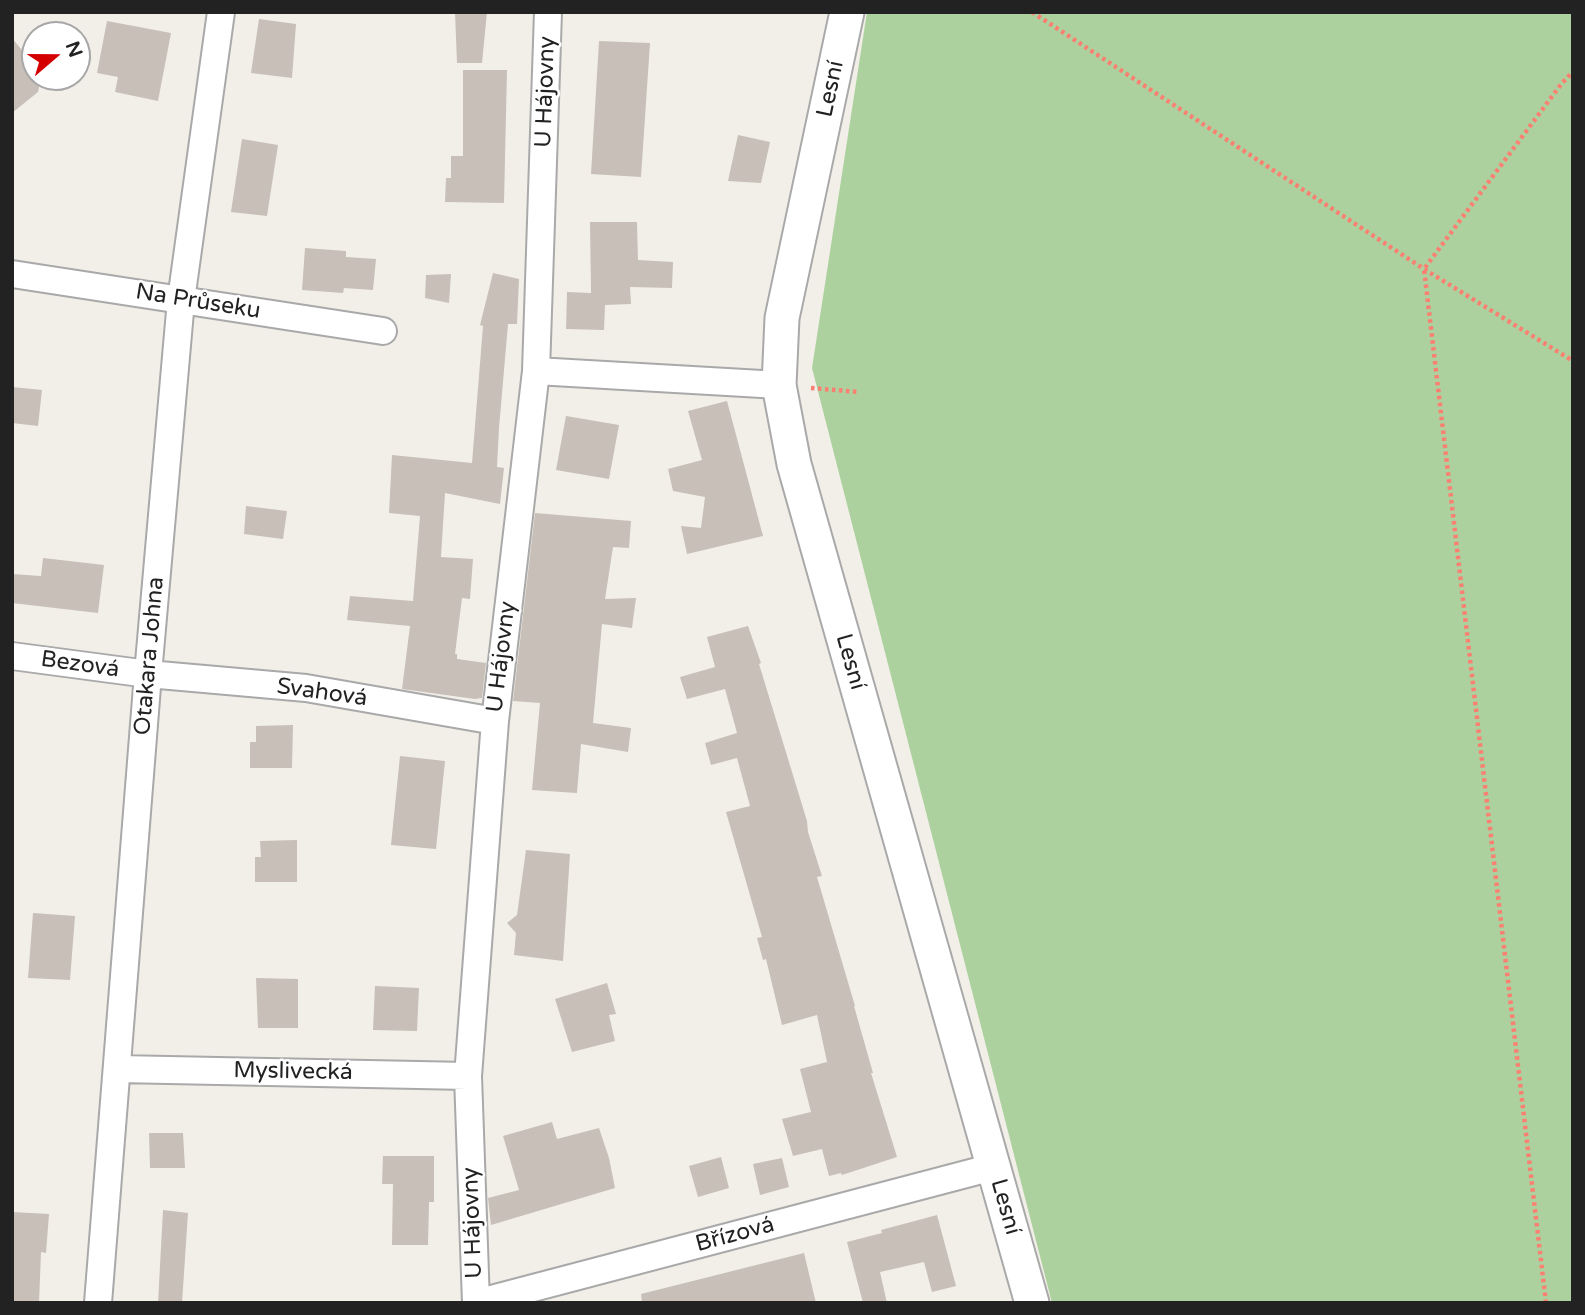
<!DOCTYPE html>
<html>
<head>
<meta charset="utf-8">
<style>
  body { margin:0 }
  #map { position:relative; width:1585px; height:1315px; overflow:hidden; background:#f2efe9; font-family:"Varela Round",sans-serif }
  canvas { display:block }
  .frame { position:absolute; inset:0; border:14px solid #222; pointer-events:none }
  .north { position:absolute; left:21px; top:21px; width:70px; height:70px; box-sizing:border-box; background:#fff; border:2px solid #a7a7a7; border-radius:50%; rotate:70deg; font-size:19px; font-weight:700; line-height:28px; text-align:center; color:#222 }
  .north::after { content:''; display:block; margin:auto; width:24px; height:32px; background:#d40000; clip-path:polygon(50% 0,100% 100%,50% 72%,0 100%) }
</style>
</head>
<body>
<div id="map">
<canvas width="1585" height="1315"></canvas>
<div class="frame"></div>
<div class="north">N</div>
</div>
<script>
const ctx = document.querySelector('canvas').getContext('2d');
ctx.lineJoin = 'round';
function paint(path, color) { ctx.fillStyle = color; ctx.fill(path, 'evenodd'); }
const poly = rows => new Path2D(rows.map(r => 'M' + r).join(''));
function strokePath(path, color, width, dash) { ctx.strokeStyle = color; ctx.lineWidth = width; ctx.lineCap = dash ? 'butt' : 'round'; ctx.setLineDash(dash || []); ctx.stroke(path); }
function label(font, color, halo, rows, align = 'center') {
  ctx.font = font + ' "Varela Round",sans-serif'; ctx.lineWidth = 5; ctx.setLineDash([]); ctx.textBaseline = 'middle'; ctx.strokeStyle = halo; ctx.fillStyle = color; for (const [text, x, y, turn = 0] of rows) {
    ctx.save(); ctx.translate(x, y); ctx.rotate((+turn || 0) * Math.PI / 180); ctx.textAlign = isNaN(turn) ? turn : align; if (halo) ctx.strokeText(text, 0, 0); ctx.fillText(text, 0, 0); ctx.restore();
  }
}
const forest = poly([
  [867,12,1573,12,1573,1303,1052,1303,812,368]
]);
const building = poly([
  [455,12,487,12,482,63,457,63],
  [259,19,296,24,292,78,251,73],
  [107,21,171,33,158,101,115,92,118,77,97,73],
  [12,38,35,66,35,77,41,77,38,92,12,113],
  [599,41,650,43,641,177,591,174],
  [463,70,507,70,504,203,445,202,446,178,451,178,451,156,463,156],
  [738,135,770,142,761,183,728,181],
  [242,139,278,145,267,216,231,212],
  [590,222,637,222,638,260,673,262,672,288,630,287,631,304,605,305,604,330,566,329,567,292,591,293],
  [305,248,346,251,346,257,376,259,373,290,344,288,343,293,302,290],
  [493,273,519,279,517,324,508,324,499,428,497,467,504,468,500,504,445,493,441,557,473,559,470,599,462,598,455,654,457,654,457,659,486,663,482,698,475,699,402,689,410,626,347,620,350,596,413,601,420,516,389,513,392,455,472,463,483,326,480,325],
  [451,274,449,303,425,298,426,275],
  [12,387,42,390,38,426,12,423],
  [727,401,763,536,687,554,681,526,701,528,705,497,673,491,668,469,702,460,688,411],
  [566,416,619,425,609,479,556,470],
  [246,506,287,511,283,539,244,534],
  [535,513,631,521,629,548,613,547,605,599,636,598,632,628,602,624,593,723,631,728,628,752,581,744,577,793,532,790,540,703,513,701],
  [43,558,104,565,98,613,12,603,12,574,41,576],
  [748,626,761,663,759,664,807,821,808,832,822,876,817,877,855,1006,854,1006,873,1073,871,1073,897,1157,842,1175,841,1173,829,1176,822,1149,793,1156,782,1119,811,1112,800,1069,827,1062,817,1015,782,1025,766,959,763,960,757,938,762,937,726,812,750,806,737,758,711,765,705,743,737,733,725,689,687,699,680,677,715,667,707,637],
  [293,725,292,768,250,768,250,742,256,742,256,726],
  [400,756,445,761,436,849,391,845],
  [297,840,297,882,255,882,255,857,261,857,260,841],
  [526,850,570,854,563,961,514,955,516,933,507,923,517,915],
  [33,913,75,916,70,980,28,978],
  [256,978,298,979,298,1028,258,1028],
  [607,983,616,1014,609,1015,615,1041,572,1052,555,999],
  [375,986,419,988,417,1031,373,1030],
  [552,1122,557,1139,599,1128,609,1158,615,1188,491,1225,488,1198,519,1190,503,1136],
  [149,1133,183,1133,185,1168,150,1168],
  [383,1156,434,1156,434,1202,429,1202,428,1245,392,1245,393,1184,382,1184],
  [721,1157,729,1188,698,1197,689,1166],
  [782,1158,789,1187,760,1195,753,1164],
  [163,1210,188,1213,182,1303,158,1303],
  [12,1212,49,1214,46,1253,41,1252,39,1303,12,1303],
  [937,1215,956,1286,932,1292,924,1262,880,1272,887,1303,863,1303,847,1242,882,1233,881,1230],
  [804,1253,816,1303,642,1303,641,1294]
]);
const path = poly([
  [1032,12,1424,269,1573,361],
  [811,388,859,392],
  [1546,1303,1424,269,1562,83,1573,72]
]);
const minor = poly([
  [548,12,536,371,495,721,468,1076,476,1303,993,1167],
  [12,274,383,331],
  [536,371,779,385],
  [12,656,148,674,306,688,495,721],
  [118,1069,468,1076],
  [98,1303,148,674,181,300,221,12]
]);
const tertiary = poly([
  [847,12,782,318,779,385,794,464,1032,1303]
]);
const streetNames = [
  ["Lesní",831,89,-78],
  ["U Hájovny",546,92,-88],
  ["Na Průseku",198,302,9],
  ["Otakara Johna",150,656,-85],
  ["U Hájovny",502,657,-83],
  ["Lesní",850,662,74],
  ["Bezová",80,665,8],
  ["Svahová",322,693,8],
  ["Myslivecká",293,1072,1],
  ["Lesní",1005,1207,74],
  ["U Hájovny",473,1223,-92],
  ["Břízová",735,1235,-15]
];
paint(forest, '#add19e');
paint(building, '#c7bfb8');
strokePath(minor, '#a9a9a9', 30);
strokePath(tertiary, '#a9a9a9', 37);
strokePath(path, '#fa8072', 4.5, [3.5, 3.5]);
strokePath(minor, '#fff', 26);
strokePath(tertiary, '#fff', 33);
label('23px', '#222', '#fff', streetNames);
</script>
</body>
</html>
